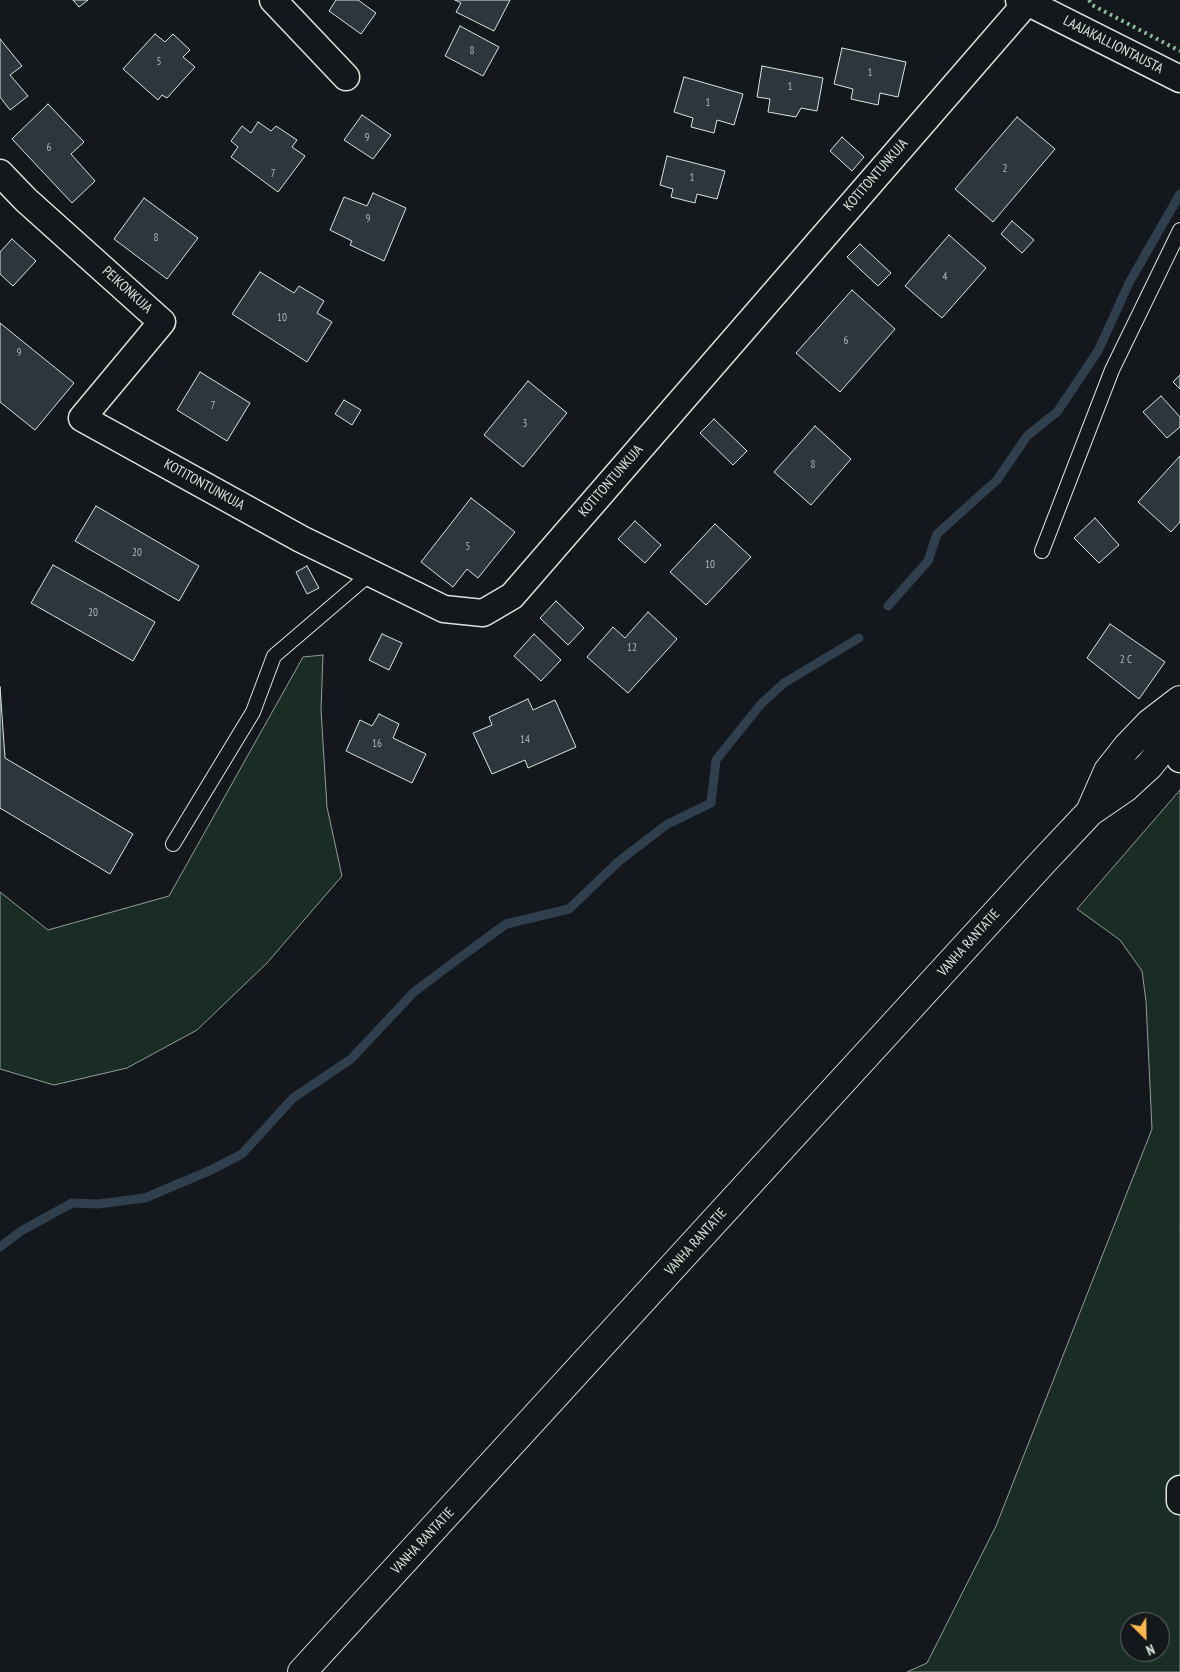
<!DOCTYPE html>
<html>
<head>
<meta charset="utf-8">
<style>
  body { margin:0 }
  #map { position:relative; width:1180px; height:1672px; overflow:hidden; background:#14181c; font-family:"PT Sans Narrow",sans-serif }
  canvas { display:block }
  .north { position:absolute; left:1120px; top:1612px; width:50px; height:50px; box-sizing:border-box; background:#14181c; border:1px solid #626a69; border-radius:50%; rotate:157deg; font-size:14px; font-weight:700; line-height:20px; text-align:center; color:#d8e6dc }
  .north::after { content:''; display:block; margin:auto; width:18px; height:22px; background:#ffb74d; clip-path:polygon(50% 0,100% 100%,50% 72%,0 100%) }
</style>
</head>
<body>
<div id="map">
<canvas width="1180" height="1672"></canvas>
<div class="north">N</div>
</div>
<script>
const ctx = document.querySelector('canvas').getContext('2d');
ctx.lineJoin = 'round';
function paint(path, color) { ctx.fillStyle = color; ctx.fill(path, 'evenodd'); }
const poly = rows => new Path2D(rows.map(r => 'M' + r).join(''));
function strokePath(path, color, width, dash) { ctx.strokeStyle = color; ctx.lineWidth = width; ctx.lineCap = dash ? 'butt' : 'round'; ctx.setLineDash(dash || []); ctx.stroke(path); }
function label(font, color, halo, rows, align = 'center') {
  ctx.font = font + ' "PT Sans Narrow",sans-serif'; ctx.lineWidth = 4; ctx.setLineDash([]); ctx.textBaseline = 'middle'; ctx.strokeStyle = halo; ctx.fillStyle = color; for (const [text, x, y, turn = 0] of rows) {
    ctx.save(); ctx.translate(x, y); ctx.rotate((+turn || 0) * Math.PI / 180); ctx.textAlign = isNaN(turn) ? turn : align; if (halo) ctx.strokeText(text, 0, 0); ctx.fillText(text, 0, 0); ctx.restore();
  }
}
const green = poly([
  [323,655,321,710,327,807,342,876,267,963,197,1030,127,1068,54,1085,0,1069,0,892,48,930,169,896,303,657,323,655],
  [1180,790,1180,1672,907,1672,927,1663,996,1526,1152,1129,1146,1001,1142,971,1120,940,1077,909,1180,790],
  [1130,1622,1160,1622,1160,1652,1130,1652,1130,1622]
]);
const stream = poly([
  [888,606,928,561,937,534,997,480,1027,436,1057,412,1098,351,1129,283,1180,194],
  [0,1247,21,1231,72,1203,98,1204,145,1198,211,1170,242,1154,293,1098,351,1059,414,992,458,959,506,924,569,909,618,862,666,825,711,803,716,760,761,704,784,683,859,638]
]);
const building = poly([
  [73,0,88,0,79,7,73,0],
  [336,0,358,0,376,13,361,34,329,11,336,0],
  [455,0,510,0,494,31,456,12,461,3,455,0],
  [460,26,499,47,483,76,445,56,460,26],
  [155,34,165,42,173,34,190,50,183,57,195,67,167,98,162,95,158,100,123,69,155,34],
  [0,39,22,66,10,75,28,96,10,110,0,97,0,39],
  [842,48,906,62,898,97,880,93,878,105,851,99,853,89,834,84,842,48],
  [762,66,823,78,817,111,801,108,796,117,768,112,770,99,757,97,762,66],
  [684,77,743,94,734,125,717,120,714,133,691,127,693,118,674,112,684,77],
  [48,104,84,142,71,154,95,181,72,203,12,139,48,104],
  [362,115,391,135,373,159,344,140,362,115],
  [1017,117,1055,149,993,222,955,189,1017,117],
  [258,122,271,131,276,126,297,140,292,147,305,156,278,192,231,157,238,147,231,141,242,126,251,133,258,122],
  [842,137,864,157,852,171,830,151,842,137],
  [667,156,725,171,717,199,697,194,695,203,671,197,673,189,660,185,667,156],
  [373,193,406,208,384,261,350,245,352,241,330,230,344,197,367,206,373,193],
  [144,198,198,238,167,279,114,239,144,198],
  [1012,221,1034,240,1022,253,1001,234,1012,221],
  [949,235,986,268,942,318,905,286,949,235],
  [12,239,36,261,13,286,0,274,0,252,12,239],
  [860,244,891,273,878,286,847,257,860,244],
  [260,272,294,293,299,286,324,301,317,313,332,322,307,362,232,314,260,272],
  [852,290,895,329,840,392,796,353,852,290],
  [0,323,74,383,35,430,0,402,0,323],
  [200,372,250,403,227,441,177,410,200,372],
  [1180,375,1180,389,1173,382,1180,375],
  [528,381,567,413,523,467,484,435,528,381],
  [1161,396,1180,417,1180,427,1167,438,1143,412,1161,396],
  [344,400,361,410,352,425,335,414,344,400],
  [714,419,747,451,733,465,700,433,714,419],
  [815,426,851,459,811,505,774,472,815,426],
  [1180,456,1180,522,1171,532,1138,502,1180,456],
  [471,498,515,532,478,578,467,569,453,587,421,562,471,498],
  [96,506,199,566,179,601,75,541,96,506],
  [1095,518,1119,545,1099,563,1074,538,1095,518],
  [635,521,661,545,645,563,618,539,635,521],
  [715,524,751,557,706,605,670,572,715,524],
  [53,565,155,622,133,661,31,603,53,565],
  [307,566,319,588,307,594,296,572,307,566],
  [556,601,584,628,568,645,540,618,556,601],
  [648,612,677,639,628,693,587,657,613,627,625,638,648,612],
  [1110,624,1165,662,1139,699,1087,658,1110,624],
  [382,634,402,643,389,670,369,660,382,634],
  [534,634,561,660,541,681,514,656,534,634],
  [0,687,5,758,133,834,110,874,0,808,0,687],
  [528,699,533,710,555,700,576,747,528,768,525,760,492,774,473,733,492,725,489,717,528,699],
  [379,714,399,724,393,738,426,754,412,783,346,751,360,720,372,726,379,714]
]);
const lane = poly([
  [1042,551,1112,370,1180,230],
  [173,844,253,712,274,656,371,573]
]);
const street = poly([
  [273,0,346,77],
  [1019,0,1027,2,1180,79],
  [0,173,26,200,162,322,82,418,301,539,444,609,483,613,512,596,1029,0],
  [1154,727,1169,741,1180,759],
  [1180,1489,1180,1501]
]);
const secondary = poly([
  [1090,812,1108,771,1127,747,1150,723,1180,700],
  [302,1672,1042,863,1090,812,1125,788,1149,766,1169,741,1180,722]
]);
const hedge = poly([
  [1089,0,1092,5,1180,51]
]);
const numberNames = [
  ["8",472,51],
  ["5",159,62],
  ["1",870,73],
  ["1",790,87],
  ["1",708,103],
  ["9",367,138],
  ["6",49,148],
  ["2",1005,169],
  ["7",273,174],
  ["1",692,178],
  ["9",368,219],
  ["8",156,238],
  ["4",945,277],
  ["10",282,318],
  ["6",846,341],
  ["9",19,353],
  ["7",213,406],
  ["3",525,424],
  ["8",813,465],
  ["5",468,547],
  ["20",137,553],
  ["10",710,565],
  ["20",93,613],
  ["12",632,648],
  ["2 C",1126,660],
  ["14",525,740],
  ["16",377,744]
];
const streetNames = [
  ["LAAJAKALLIONTAUSTA",1113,45,27],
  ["KOTITONTUNKUJA",876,175,-49],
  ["PEIKONKUJA",127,290,42],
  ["KOTITONTUNKUJA",611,481,-49],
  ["KOTITONTUNKUJA",204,485,29],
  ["VANHA RANTATIE",969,943,-48],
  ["VANHA RANTATIE",696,1242,-48],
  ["VANHA RANTATIE",423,1541,-47]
];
paint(green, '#1a2d24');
strokePath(green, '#939e99', 1);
strokePath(stream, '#2f3f4d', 9);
paint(building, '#2c363c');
strokePath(building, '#d8e6dc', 1);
strokePath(lane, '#d8e6dc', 16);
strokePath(street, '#d8e6dc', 29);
strokePath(secondary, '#d8e6dc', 30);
strokePath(lane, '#14181c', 14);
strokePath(street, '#14181c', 26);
strokePath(secondary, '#14181c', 28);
strokePath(hedge, '#8ac095', 4, [2.5, 4]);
label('11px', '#adbab4', null, numberNames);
label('14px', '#d8e6dc', '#14181c', streetNames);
</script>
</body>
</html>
